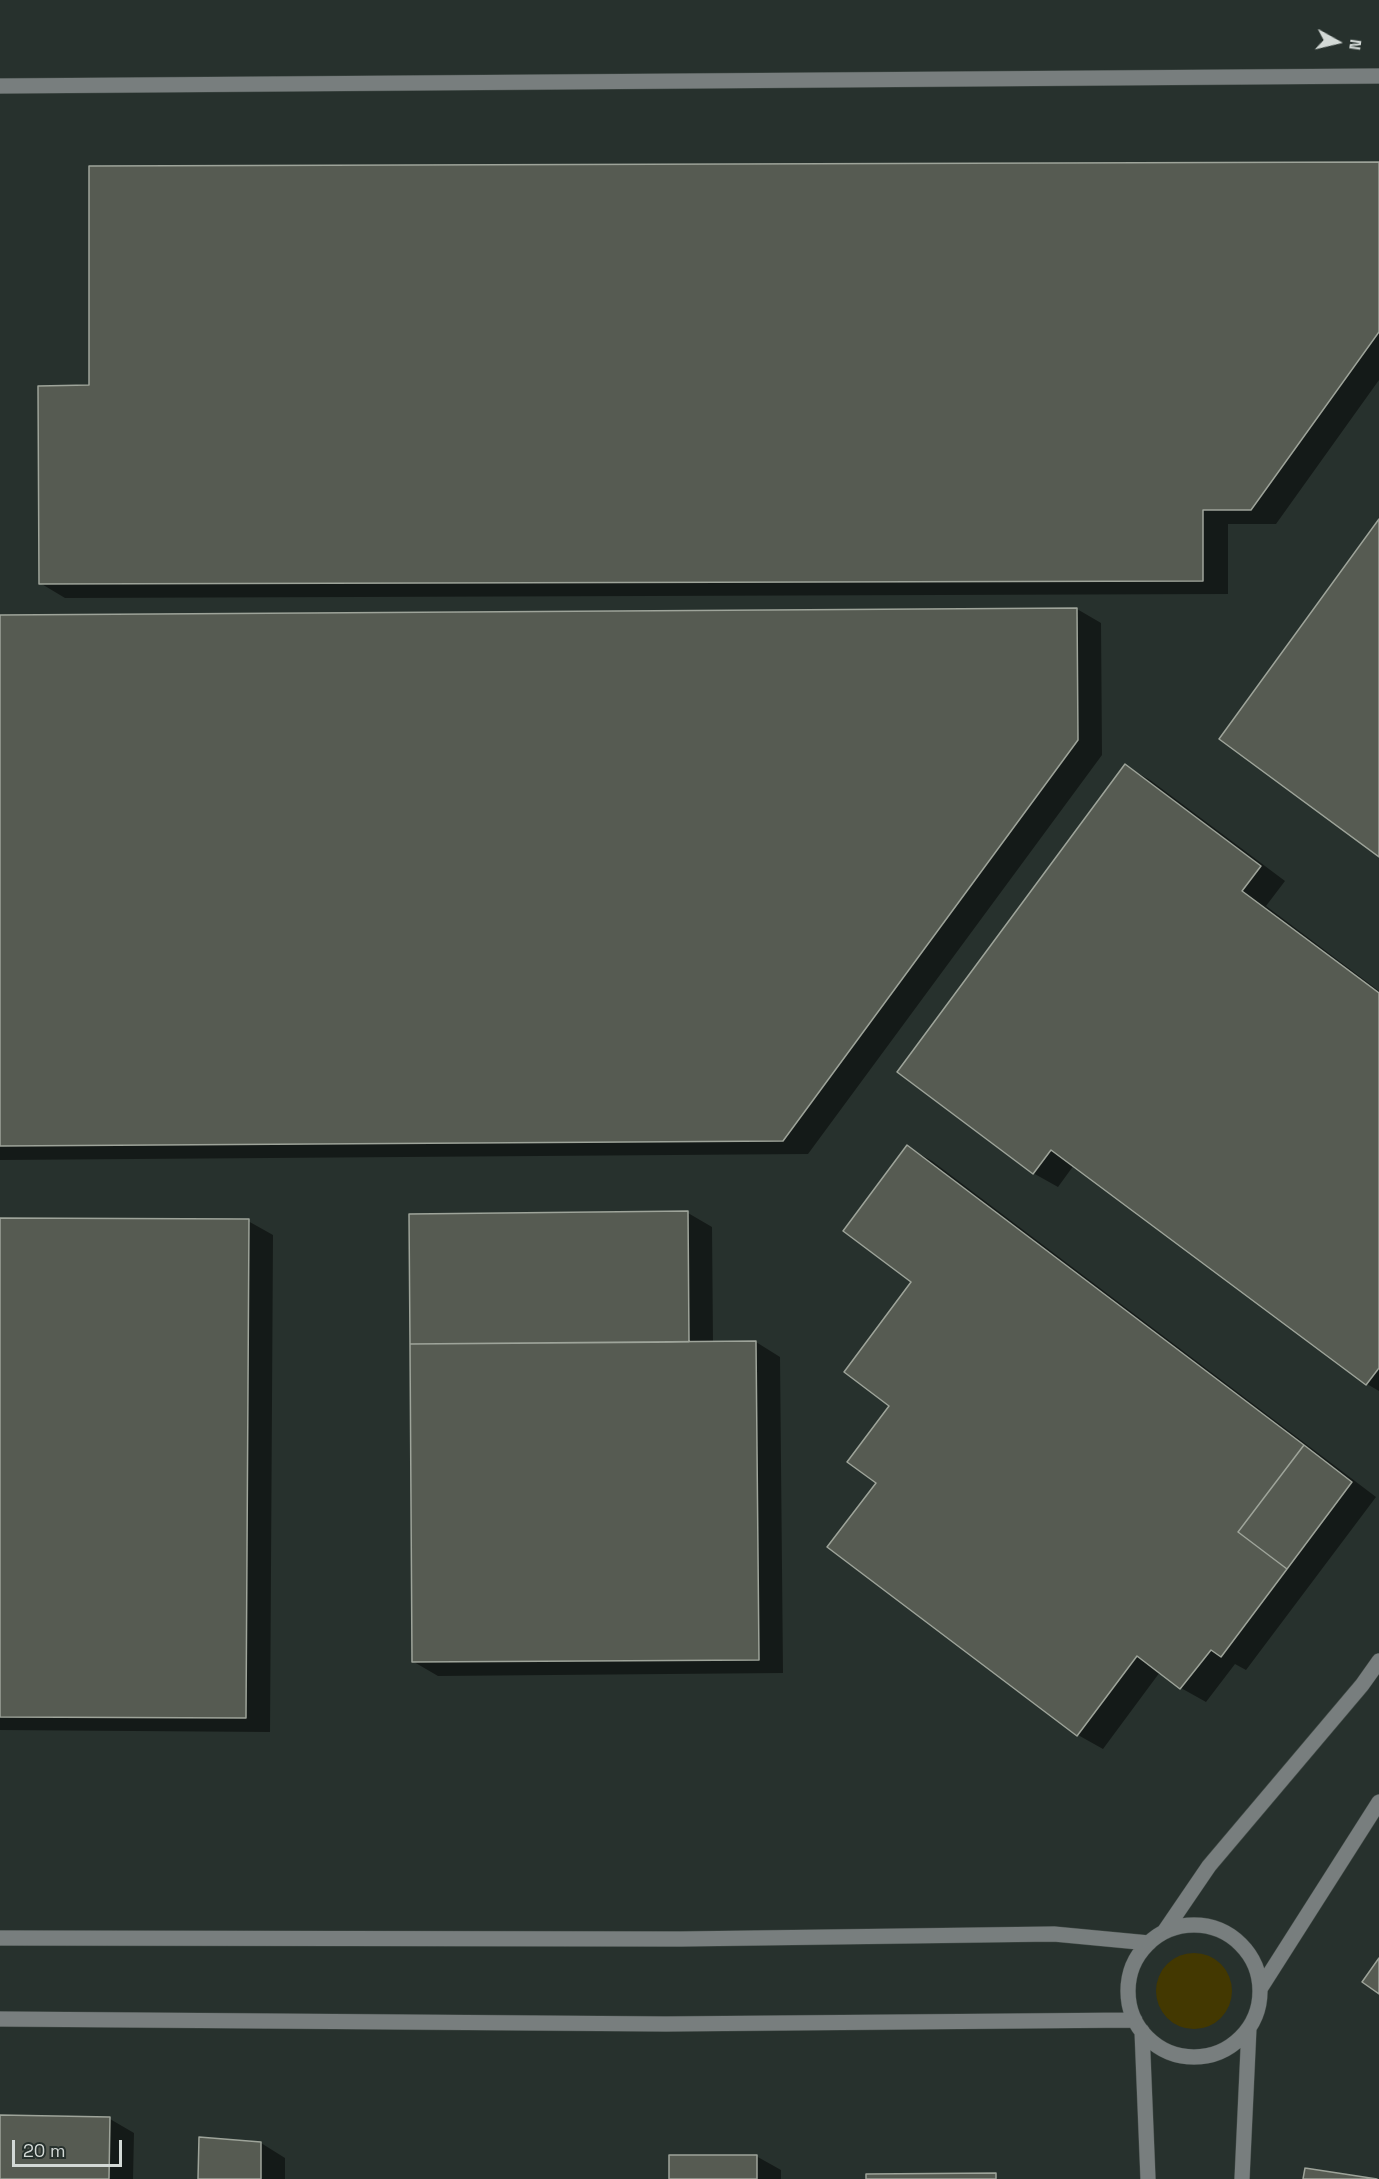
<!DOCTYPE html>
<html>
<head>
<meta charset="utf-8">
<style>
  body { margin:0 }
  #map { position:relative; width:1379px; height:2179px; overflow:hidden; background:#27312d; font-family:"Space Grotesk",sans-serif }
  canvas { display:block }
  .north { position:absolute; left:1307px; top:12px; width:60px; height:60px; -webkit-text-stroke:4px #27312d; paint-order:stroke; rotate:98deg; font-size:16px; font-weight:700; line-height:24px; text-align:center; color:#d3d9d6 }
  .north::after { content:''; display:block; margin:auto; width:21px; height:27px; background:#d3d9d6; clip-path:polygon(50% 0,100% 100%,50% 72%,0 100%) }
  .scale { position:absolute; left:12px; top:2140px; width:110px; height:27px; box-sizing:border-box; border:3px solid #d3d9d6; border-top:0; padding-left:8px; font-size:18px; line-height:21px; white-space:nowrap; color:#d3d9d6; -webkit-text-stroke:4px #27312d; paint-order:stroke }
</style>
</head>
<body>
<div id="map">
<canvas width="1379" height="2179"></canvas>
<div class="north">N</div>
<div class="scale">20 m</div>
</div>
<script>
const ctx = document.querySelector('canvas').getContext('2d');
ctx.lineJoin = 'round';
function paint(path, color) { ctx.fillStyle = color; ctx.fill(path, 'evenodd'); }
const poly = rows => new Path2D(rows.map(r => 'M' + r).join(''));
function strokePath(path, color, width, dash) { ctx.strokeStyle = color; ctx.lineWidth = width; ctx.lineCap = dash ? 'butt' : 'round'; ctx.setLineDash(dash || []); ctx.stroke(path); }
const green = poly([
  '1156 1991a38 38 0 1 1 76 0a38 38 0 1 1-76 0Z'
]);
const shadow = poly([
  [1379,163,1379,380,1276,524,1228,524,1228,594,65,598,40,583,91,387],
  [1077,609,1101,623,1102,755,808,1154,0,1160,0,617],
  [1126,766,1150,780,1285,881,1266,906,1379,991,1379,1391,1367,1384,1074,1165,1058,1187,1033,1173],
  [908,1147,932,1161,1376,1497,1246,1670,1235,1664,1206,1702,1181,1688,1160,1672,1103,1749,1078,1735,830,1546,878,1483,914,1282],
  [688,1213,712,1227,713,1343,756,1342,780,1357,783,1673,438,1676,414,1662],
  [0,1220,248,1221,273,1235,270,1732,0,1730],
  [0,2116,110,2119,134,2133,133,2179,0,2179],
  [261,2143,285,2158,285,2179,200,2179],
  [756,2156,781,2170,781,2179,671,2179]
]);
const building = poly([
  [1379,162,1379,332,1251,510,1203,510,1203,581,39,584,38,386,89,385,89,166,1379,162],
  [1379,519,1379,857,1219,739,1379,519],
  [1077,608,1078,740,783,1141,0,1146,0,615,1077,608],
  [1125,764,1261,866,1242,891,1379,993,1379,1368,1366,1385,1051,1150,1033,1174,897,1072,1125,764],
  [907,1145,1304,1445,1238,1532,1287,1569,1221,1657,1211,1650,1180,1689,1137,1656,1077,1736,827,1547,876,1483,847,1462,889,1406,844,1372,911,1282,843,1231,907,1145],
  [688,1211,689,1342,410,1344,409,1214,688,1211],
  [0,1218,249,1219,246,1718,0,1717,0,1218],
  [756,1341,759,1660,412,1662,410,1344,756,1341],
  [1304,1445,1352,1482,1287,1569,1238,1532,1304,1445],
  [1379,1958,1379,1994,1362,1982,1379,1958],
  [0,2115,110,2117,109,2179,0,2179,0,2115],
  [199,2137,261,2142,261,2179,198,2179,199,2137],
  [669,2155,757,2155,757,2179,669,2179,669,2155],
  [1305,2168,1377,2179,1303,2179,1305,2168],
  [996,2173,996,2179,866,2179,866,2174,996,2173]
]);
const minor = poly([
  [0,86,1379,76],
  '1128 1991a66 66 0 1 1 132 0a66 66 0 1 1-132 0Z',
  [1164,1932,1209,1866,1362,1685,1379,1661],
  [0,1938,681,1939,1054,1934,1149,1943],
  [1260,1989,1379,1802],
  [0,2019,666,2024,1135,2020],
  [1142,2031,1148,2179],
  [1242,2179,1249,2028]
]);
paint(green, '#433801');
paint(shadow, '#0007');
paint(building, '#565b52');
strokePath(building, '#9ea49a', 1.5);
strokePath(minor, '#434c48', 16);
strokePath(minor, '#787e7e', 15);
</script>
</body>
</html>
